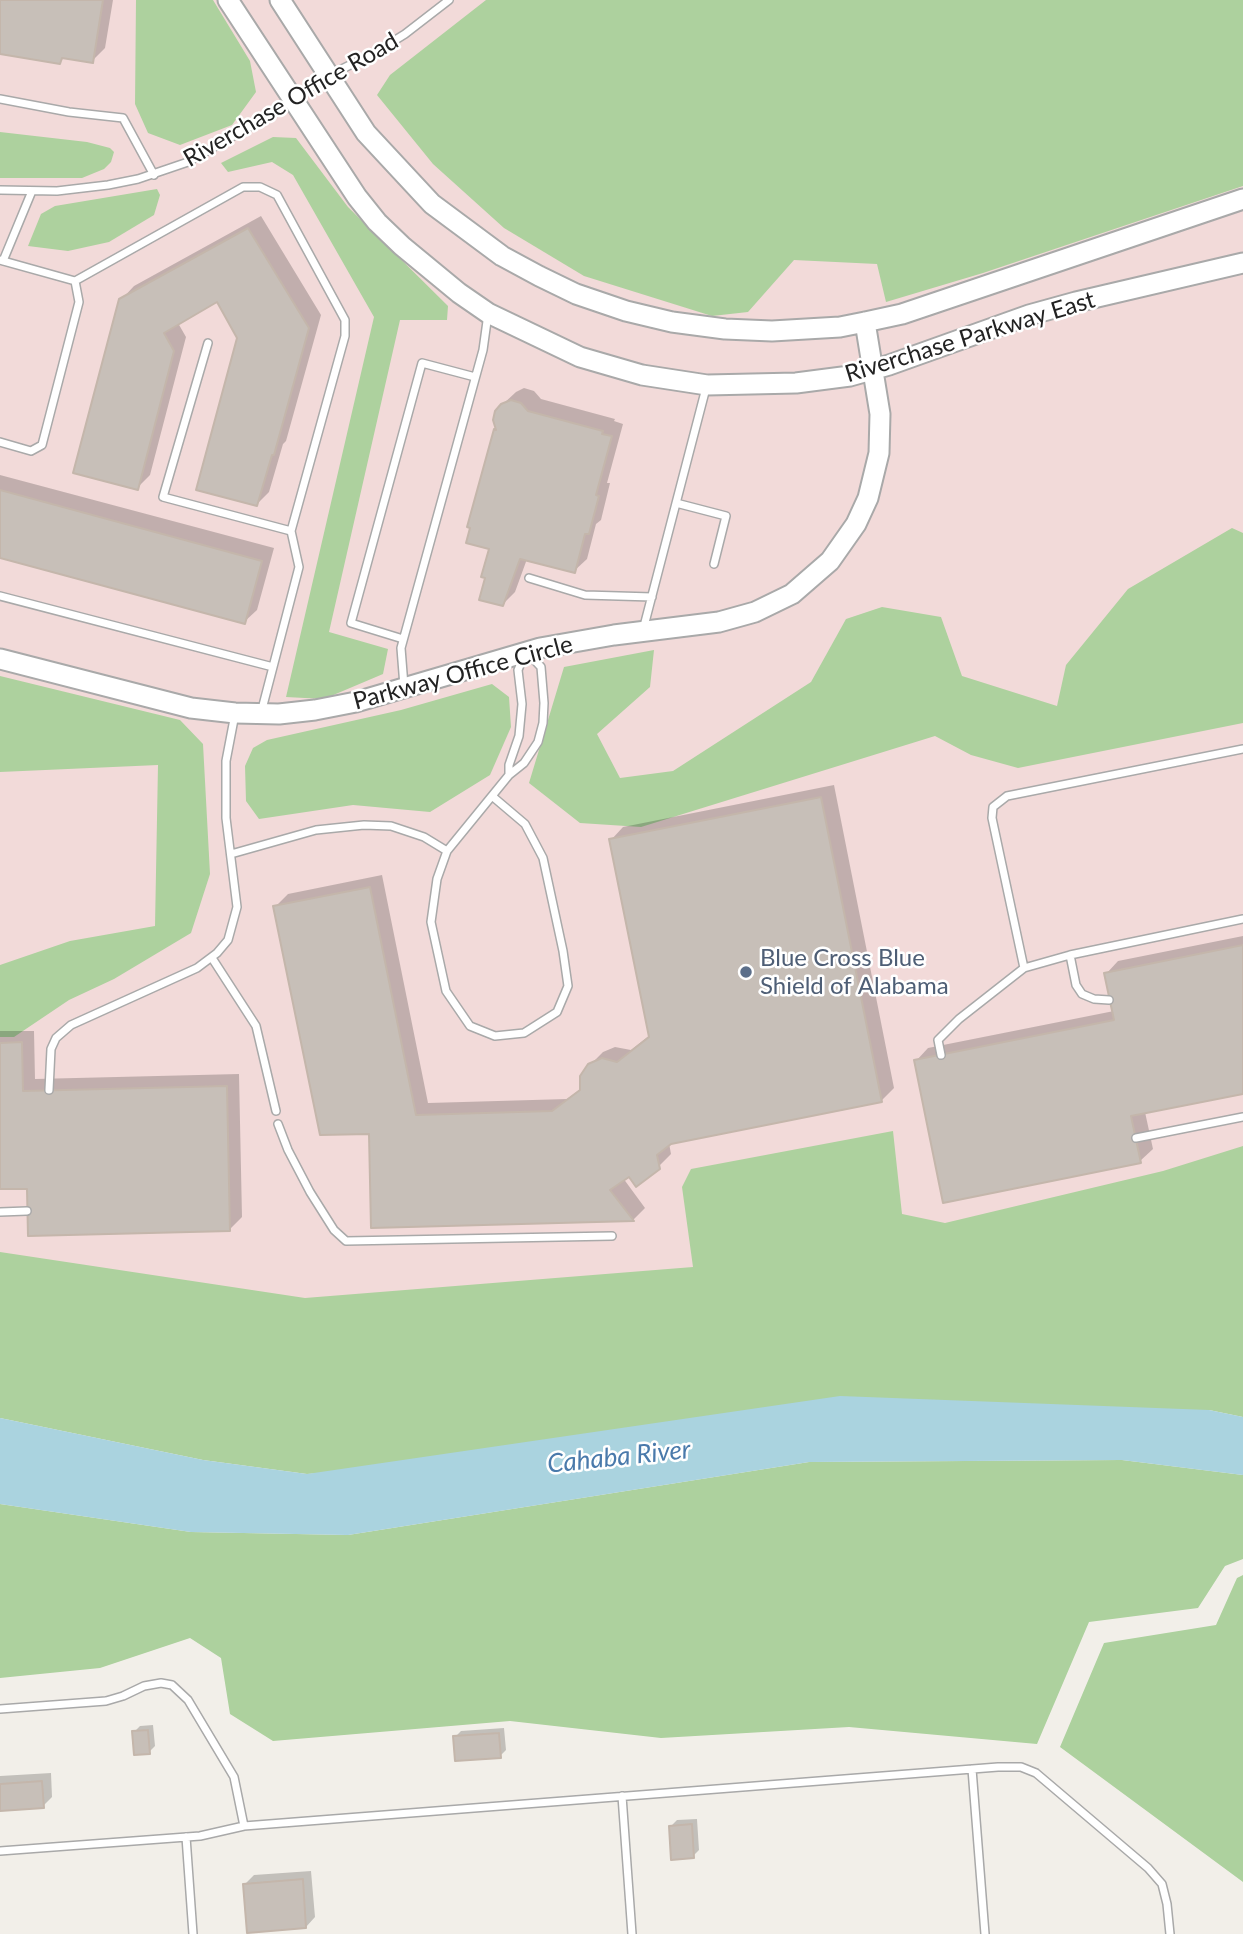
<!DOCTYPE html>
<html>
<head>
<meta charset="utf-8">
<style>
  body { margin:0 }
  canvas { display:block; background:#f2efe9 }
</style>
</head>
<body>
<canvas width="1243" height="1934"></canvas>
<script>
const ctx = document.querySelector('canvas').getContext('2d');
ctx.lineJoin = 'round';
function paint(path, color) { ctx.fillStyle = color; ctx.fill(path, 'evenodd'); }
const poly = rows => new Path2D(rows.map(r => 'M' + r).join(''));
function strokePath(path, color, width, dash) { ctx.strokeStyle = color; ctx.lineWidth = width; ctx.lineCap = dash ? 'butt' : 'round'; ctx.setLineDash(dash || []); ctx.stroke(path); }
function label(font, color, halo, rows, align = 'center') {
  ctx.font = font + ' Lato,sans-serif'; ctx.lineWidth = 5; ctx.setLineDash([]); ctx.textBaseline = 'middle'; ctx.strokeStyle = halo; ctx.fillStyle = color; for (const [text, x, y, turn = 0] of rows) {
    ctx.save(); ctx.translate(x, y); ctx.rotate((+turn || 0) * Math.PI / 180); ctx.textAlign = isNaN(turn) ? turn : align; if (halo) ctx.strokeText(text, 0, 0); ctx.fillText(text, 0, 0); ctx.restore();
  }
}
const commercial = poly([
  [0,0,1243,0,1243,1364,0,1358]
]);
const forest = poly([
  [136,0,213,0,250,61,256,92,232,125,180,145,148,133,135,104],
  [486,0,1243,0,1243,186,983,273,886,302,877,264,794,260,748,312,712,316,584,276,504,228,433,164,377,95,390,75],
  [0,132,87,142,110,148,114,152,111,162,104,169,82,178,0,178],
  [273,137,296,138,348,207,448,306,447,320,400,320,329,632,388,649,383,674,324,699,286,697,374,317,293,175,272,162,228,172,221,163],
  [157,189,160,195,154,215,109,242,68,251,28,246,41,214,55,206],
  [1232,528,1243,533,1243,723,1018,768,971,755,935,736,641,827,580,823,529,783,564,667,654,650,650,687,597,734,620,778,673,771,811,682,846,619,882,607,941,617,962,676,1057,706,1066,665,1128,589],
  [0,676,180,720,203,744,210,874,191,933,114,979,69,1000,14,1037,0,1037,0,965,70,941,155,926,158,765,0,772],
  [492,684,509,697,511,727,490,775,430,812,353,805,259,819,246,801,245,766,253,748,267,740,401,710],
  [893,1131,902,1214,945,1223,1163,1171,1243,1146,1243,1417,1209,1410,307,1474,203,1460,0,1418,0,1252,305,1298,693,1267,682,1187,691,1169],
  [1122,1460,1243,1475,1243,1559,1225,1566,1198,1608,1089,1622,1037,1744,849,1727,661,1738,510,1721,273,1741,230,1714,221,1658,190,1638,100,1668,0,1678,0,1504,191,1532,348,1535,809,1462],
  [1243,1575,1243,1882,1060,1747,1104,1643,1216,1625,1237,1578]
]);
const water = poly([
  [840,1396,1209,1410,1243,1417,1243,1475,1122,1460,809,1462,348,1535,191,1532,0,1504,0,1418,203,1460,307,1474]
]);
const shadow = poly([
  [0,0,113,0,105,48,92,61,65,56,60,62,0,52],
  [261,216,321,315,286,441,283,444,269,492,257,504,239,338,217,300,178,323,186,337,150,475,137,488,121,300,134,286],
  [524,388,534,391,541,399,615,419,614,421,623,424,607,483,610,483,601,520,596,524,587,559,574,571,527,559,515,592,503,604,495,430,502,405,516,392],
  [0,475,274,548,257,610,244,622,0,556],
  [834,785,894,1088,881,1101,669,1143,671,1154,658,1167,629,1174,623,1178,645,1208,633,1220,373,1227,370,1132,275,907,288,894,382,875,428,1103,567,1099,582,1088,590,1065,603,1052,615,1047,631,1050,650,1035,611,840,623,827],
  [1243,936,1243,1092,1145,1112,1153,1149,1140,1161,916,1061,928,1048,1114,1011,1106,974,1118,961],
  [0,1031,34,1031,35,1079,239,1074,242,1217,229,1230,29,1187,0,1188],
  [153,1725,155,1746,149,1752,134,1732,140,1726],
  [504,1728,506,1750,500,1756,455,1737,461,1731],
  [51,1773,52,1797,43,1806,0,1809,0,1776],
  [697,1819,699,1850,693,1856,671,1826,677,1820],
  [311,1871,315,1917,306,1927,245,1884,254,1875]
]);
const building = poly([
  [0,0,103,0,93,63,62,58,60,64,0,54,0,0],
  [248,228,309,328,274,455,272,455,257,506,196,490,237,338,217,302,164,333,174,351,138,490,73,473,119,299,248,228],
  [511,400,521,403,528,411,603,431,602,434,612,436,596,495,599,496,589,534,585,534,575,573,520,559,503,606,479,600,485,578,481,577,489,549,466,543,470,528,467,527,494,429,496,430,493,420,495,411,501,404,511,400],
  [0,490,262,561,245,624,0,558,0,490],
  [821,797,882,1102,671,1144,657,1155,660,1169,636,1187,629,1177,610,1190,634,1221,371,1228,369,1134,320,1135,273,906,370,887,416,1115,552,1111,580,1090,580,1076,588,1064,602,1058,617,1062,649,1037,609,839,821,797],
  [1243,945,1243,1094,1131,1116,1141,1163,943,1203,914,1060,1114,1020,1104,973,1243,945],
  [22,1042,23,1091,227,1086,230,1231,28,1236,27,1189,0,1189,0,1043,22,1042],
  [148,1730,150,1754,134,1755,132,1731,148,1730],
  [499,1733,501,1758,455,1761,453,1736,499,1733],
  [42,1781,44,1808,0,1811,0,1784,42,1781],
  [692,1824,694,1858,671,1860,669,1826,692,1824],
  [303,1879,306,1928,247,1933,243,1884,303,1879]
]);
const service = poly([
  [0,99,69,112,123,118,154,175],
  [0,190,57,191,108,185,138,179,188,162,265,118,328,76,376,52,405,34,449,0],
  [0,260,75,281,243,187,260,187,277,195,345,320,345,336,291,531,299,567,261,713],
  [3,261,32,191],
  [208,343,163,497,291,531],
  [0,442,31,451,42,445,79,302,75,281],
  [676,503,726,516,714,564],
  [529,578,585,595,652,597],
  [0,596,273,667],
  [643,630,706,388],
  [403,639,351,623,422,363,475,377],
  [526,651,541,667,544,703,543,723,538,742,524,763,509,775,509,765,519,736,522,704,518,670,526,651],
  [404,686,401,648,483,350,488,314],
  [492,796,525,824,543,858,563,951,568,986,557,1012,524,1033,495,1036,470,1026,446,991,431,922,437,879,447,851,509,775],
  [231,854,316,830,364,825,391,826,424,837,447,851],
  [1070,955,1076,985,1082,994,1094,999,1109,1000],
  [212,958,256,1026,276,1111],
  [1024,968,992,818,993,807,1007,796,1243,749],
  [941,1055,938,1040,959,1019,1024,968,1070,955,1243,919],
  [49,1090,51,1049,56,1038,71,1025,197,968,217,953,228,940,237,907,226,818,226,761,235,714],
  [278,1124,288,1150,310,1192,334,1230,346,1241,612,1236],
  [1136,1138,1243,1117],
  [0,1212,27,1211],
  [0,1709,106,1701,123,1696,144,1686,161,1683,172,1685,188,1700,234,1777,244,1826],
  [972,1769,985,1934],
  [622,1796,632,1934],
  [186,1837,193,1934],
  [0,1851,200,1836,244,1826,998,1767,1021,1767,1036,1773,1148,1868,1162,1884,1167,1904,1170,1934]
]);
const tertiary = poly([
  [228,0,357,197,377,222,402,246,459,293,488,313,580,357,642,375,707,385,796,383,850,376,889,365,1029,315,1076,302,1243,263],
  [280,0,366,133,432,204,502,256,539,276,576,294,626,311,672,322,725,329,772,331,840,327,865,322,902,314,1243,199],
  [0,659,191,708,235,713,279,714,315,710,356,702,540,648,614,635,719,622,755,612,792,594,830,561,856,524,868,498,879,453,880,414,865,322]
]);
const markers = [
  [746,972,7,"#5c6f8a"]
];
const streetNames = [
  ["Riverchase Office Road",291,100,-30],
  ["Riverchase Parkway East",970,337,-17],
  ["Parkway Office Circle",463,673,-15]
];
const serviceNames = [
  ["Blue Cross Blue",760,958],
  ["Shield of Alabama",760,986]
];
const waterNames = [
  ["Cahaba River",619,1457,-6]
];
paint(commercial, '#f2dad9');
paint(forest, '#add19e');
paint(water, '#aad3df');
paint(shadow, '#0003');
paint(building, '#c7bfb8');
strokePath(building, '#c4b6ab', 2);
strokePath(service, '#a9a9a9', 10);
strokePath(tertiary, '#a9a9a9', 23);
strokePath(service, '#fff', 7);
strokePath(tertiary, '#fff', 19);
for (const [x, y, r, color] of markers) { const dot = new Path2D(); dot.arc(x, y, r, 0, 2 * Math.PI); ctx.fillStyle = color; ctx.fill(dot); strokePath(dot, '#fff', 2.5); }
label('24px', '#222', '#fff', streetNames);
label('24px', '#4e5e75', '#fff', serviceNames, 'left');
label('italic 26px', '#4a7aab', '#fff', waterNames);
</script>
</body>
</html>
